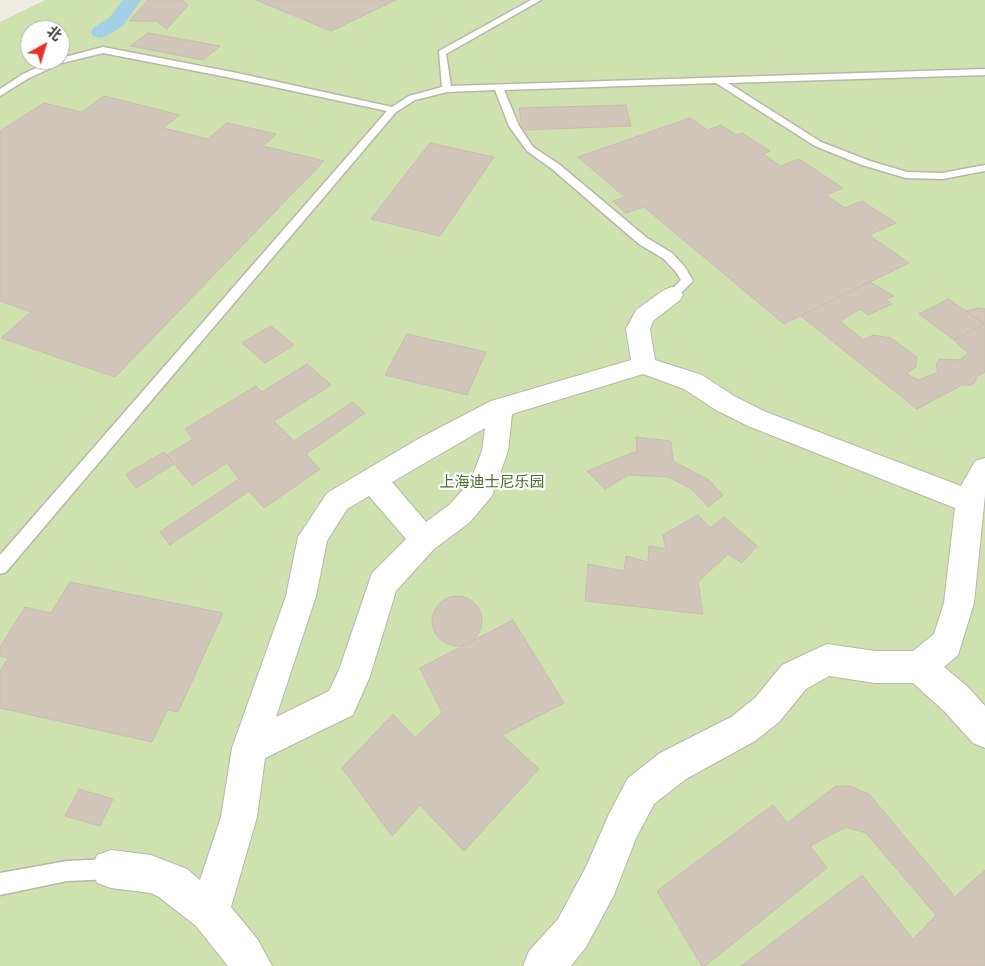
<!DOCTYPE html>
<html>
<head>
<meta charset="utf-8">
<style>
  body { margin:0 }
  #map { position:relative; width:985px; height:966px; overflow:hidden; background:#f0ebe3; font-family:"Varela Round","Noto Sans SC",sans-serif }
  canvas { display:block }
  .north { position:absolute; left:20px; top:20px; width:50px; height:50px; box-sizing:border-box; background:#fff; border:1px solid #b3b1ae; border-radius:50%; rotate:39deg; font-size:14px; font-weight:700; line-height:20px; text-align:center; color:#413b34 }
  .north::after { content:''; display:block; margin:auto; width:18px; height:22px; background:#e63324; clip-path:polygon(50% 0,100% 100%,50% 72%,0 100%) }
</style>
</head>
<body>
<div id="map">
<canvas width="985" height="966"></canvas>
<div class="north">北</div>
</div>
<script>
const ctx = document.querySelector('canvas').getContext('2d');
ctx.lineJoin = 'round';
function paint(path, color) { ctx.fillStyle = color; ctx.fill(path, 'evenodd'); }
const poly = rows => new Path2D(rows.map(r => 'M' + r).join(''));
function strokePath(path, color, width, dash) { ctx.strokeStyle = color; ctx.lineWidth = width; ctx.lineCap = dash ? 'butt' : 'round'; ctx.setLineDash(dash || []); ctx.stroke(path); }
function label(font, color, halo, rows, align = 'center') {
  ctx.font = font + ' "Varela Round","Noto Sans SC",sans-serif'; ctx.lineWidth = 4.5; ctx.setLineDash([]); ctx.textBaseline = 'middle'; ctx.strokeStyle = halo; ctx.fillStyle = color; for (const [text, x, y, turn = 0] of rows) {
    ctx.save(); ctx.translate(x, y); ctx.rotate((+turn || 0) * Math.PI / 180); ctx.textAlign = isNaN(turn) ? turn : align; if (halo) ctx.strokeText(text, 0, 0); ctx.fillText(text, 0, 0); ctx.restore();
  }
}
const green = poly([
  [45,0,985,0,985,966,0,966,0,22],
  [30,30,60,30,60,60,30,60]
]);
const canal = poly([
  [123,0,141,0,123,26,107,36,100,38,93,36,91,32,93,28,109,18,123,0]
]);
const building = poly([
  [148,0,183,0,188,5,167,29,156,21,129,21,148,0],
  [256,0,396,0,331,31,256,0],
  [148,33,220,46,203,60,130,46,148,33],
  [104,96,180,115,163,128,208,139,227,123,276,134,263,146,324,161,115,377,1,338,31,312,0,301,0,131,44,103,82,112,104,96],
  [626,105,631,126,522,130,519,108,626,105],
  [690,118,708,130,721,125,736,135,742,133,770,151,763,154,781,166,799,159,843,188,826,195,845,208,862,201,896,223,869,235,909,263,784,324,644,207,626,213,613,201,625,197,578,157,690,118],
  [430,143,494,157,440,236,371,219,430,143],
  [870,282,894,296,886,299,892,304,868,315,860,309,840,321,863,340,873,335,891,338,917,357,916,367,906,374,919,380,938,372,936,364,939,359,960,360,968,353,954,340,984,324,966,311,977,308,985,309,985,372,976,377,976,381,972,385,962,385,917,409,801,316,870,282],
  [948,299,966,311,984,324,954,340,919,314,948,299],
  [271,326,294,345,265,363,242,343,271,326],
  [407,334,486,352,467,395,385,375,407,334],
  [307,364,331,385,274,421,294,441,353,402,365,413,306,454,320,469,264,508,249,491,170,545,160,532,239,479,227,463,192,485,167,455,193,439,185,429,256,386,262,392,307,364],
  [636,437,671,441,673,461,709,480,723,495,708,507,692,489,668,477,628,475,605,489,587,471,637,451,636,437],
  [164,452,174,464,136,488,126,474,164,452],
  [698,515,710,528,724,517,757,546,742,563,728,554,698,582,703,614,585,601,588,564,624,571,626,556,648,562,649,546,666,549,663,535,698,515],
  [70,582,223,613,178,712,167,710,152,742,0,708,0,671,8,658,0,656,0,647,25,607,51,613,70,582],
  '432 621a25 25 0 1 1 50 0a25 25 0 1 1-50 0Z',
  [513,620,564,703,502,735,539,769,464,851,420,805,392,836,342,768,393,714,415,738,442,712,420,668,513,620],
  [836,786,850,786,869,794,955,897,985,870,985,966,741,966,862,875,913,939,936,915,866,833,846,827,810,846,827,868,705,966,702,966,657,891,773,805,787,823,836,786],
  [79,789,113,799,100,826,65,816,79,789]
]);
const lane = poly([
  [531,0,541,0,446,54,451,86,985,69,985,75,728,83,821,142,870,161,907,172,942,173,985,165,985,171,942,179,906,178,862,165,815,146,716,83,504,90,519,126,533,147,560,165,647,238,672,253,685,267,693,281,676,298,672,299,666,295,681,280,676,272,664,259,639,244,552,169,527,151,509,126,495,90,447,92,415,100,396,112,6,572,0,574,0,555,387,111,237,79,103,53,62,63,29,78,0,96,0,89,23,74,54,60,103,47,237,73,392,107,409,96,442,87,439,51,531,0],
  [111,859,118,862,121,869,118,876,111,879,67,881,0,895,0,873,67,861,111,859]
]);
const street = poly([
  [672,287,680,290,683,295,680,300,653,321,650,329,655,360,702,375,734,396,766,412,961,486,975,461,985,458,985,495,974,603,958,655,944,667,968,687,985,706,985,748,973,743,944,711,913,683,875,683,829,676,806,689,779,722,755,741,686,779,654,804,636,838,614,895,586,947,571,966,523,966,529,951,558,919,586,867,609,814,628,778,660,753,731,717,755,698,782,665,816,649,827,644,875,651,913,651,934,634,944,603,955,508,748,426,716,410,684,389,643,374,512,414,508,451,492,496,469,523,434,549,396,591,370,676,353,715,265,758,257,817,231,907,258,940,272,966,228,966,196,926,159,897,151,893,111,888,97,883,92,869,97,855,111,850,151,855,187,869,200,880,221,817,232,748,286,596,298,537,327,493,418,439,491,401,631,360,626,329,633,316,636,310,664,290,672,287],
  [485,428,482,451,470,482,449,505,426,522,392,482,485,428],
  [369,496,406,539,372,573,339,670,329,691,276,717,316,596,327,541,347,509,369,496]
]);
const parkNames = [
  ["上海迪士尼乐园",492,483]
];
paint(green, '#cee1af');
paint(canal, '#a4d1e8');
paint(building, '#d0c6ba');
strokePath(building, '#cabdae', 1);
strokePath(lane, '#bdb5aa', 3);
strokePath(street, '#bdb5aa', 2);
paint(lane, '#fff');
paint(street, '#fff');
label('15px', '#4a6d2d', '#fff', parkNames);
</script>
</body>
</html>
